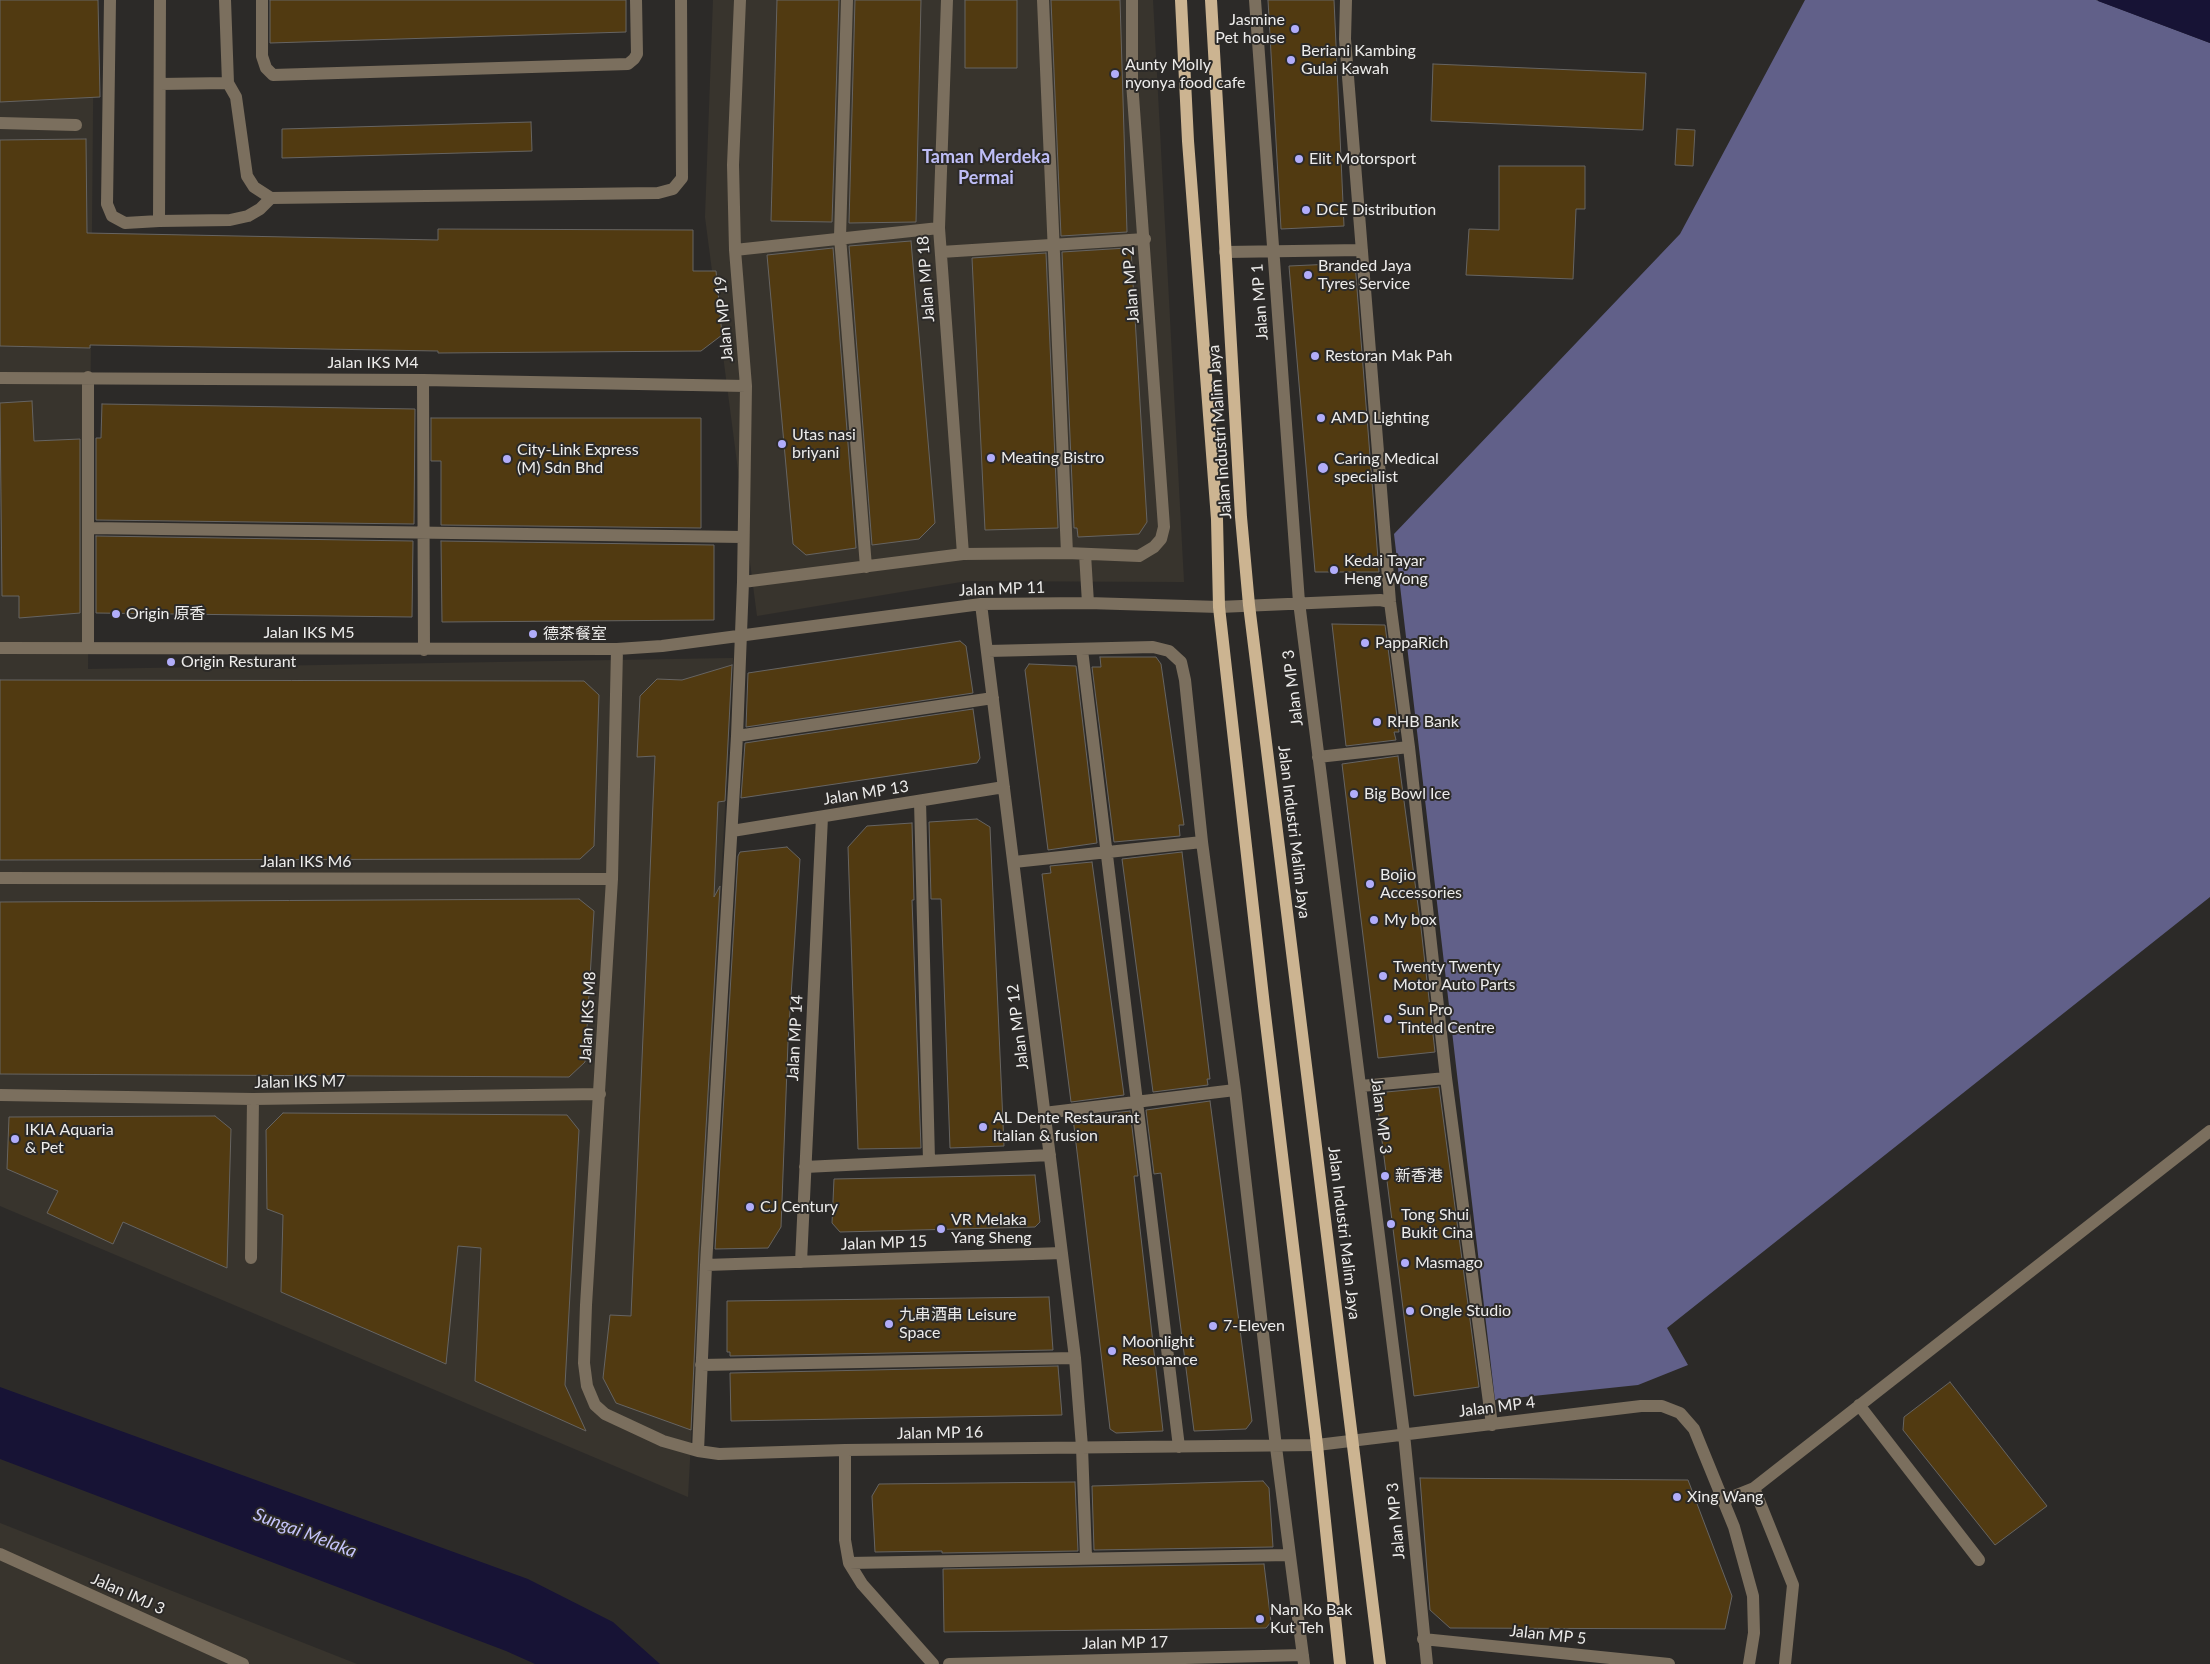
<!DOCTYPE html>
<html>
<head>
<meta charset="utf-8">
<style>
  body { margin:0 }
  canvas { display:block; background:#2c2a28 }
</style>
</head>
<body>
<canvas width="2210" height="1664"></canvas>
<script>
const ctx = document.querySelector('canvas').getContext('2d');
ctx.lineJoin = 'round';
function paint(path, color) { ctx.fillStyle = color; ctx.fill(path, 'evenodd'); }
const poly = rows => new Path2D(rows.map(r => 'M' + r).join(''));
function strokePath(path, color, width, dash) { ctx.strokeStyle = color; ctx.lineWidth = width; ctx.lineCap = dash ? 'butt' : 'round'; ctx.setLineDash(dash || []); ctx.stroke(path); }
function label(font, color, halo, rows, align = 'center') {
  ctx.font = font + ' Lato,"Noto Sans SC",sans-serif'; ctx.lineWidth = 4; ctx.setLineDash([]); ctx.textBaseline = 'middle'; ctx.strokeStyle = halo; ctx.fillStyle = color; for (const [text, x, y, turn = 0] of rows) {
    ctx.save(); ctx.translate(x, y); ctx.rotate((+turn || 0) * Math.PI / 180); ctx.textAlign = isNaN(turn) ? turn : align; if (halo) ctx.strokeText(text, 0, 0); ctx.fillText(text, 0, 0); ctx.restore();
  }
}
const built = poly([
  [0,0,94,0,88,669,733,658,688,1497,0,1206],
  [713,0,1153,0,1184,582,967,581,757,616,705,217],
  [0,1523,357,1664,0,1664]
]);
const forest = poly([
  [1805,0,2096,0,2210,43,2210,897,1667,1328,1688,1365,1638,1385,1495,1400,1394,534,1680,234]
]);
const water = poly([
  [2098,0,2210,0,2210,43,2098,1],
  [0,1387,528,1579,613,1622,660,1664,535,1664,506,1651,0,1459]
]);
const building = poly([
  [0,0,98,0,100,97,0,102,0,0],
  [270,0,626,0,626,32,270,43,270,0],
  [777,0,839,0,832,222,771,221,777,0],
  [855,0,921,0,916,222,849,223,855,0],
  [965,0,1017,0,1017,68,965,68,965,0],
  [1051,0,1120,0,1127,232,1061,236,1051,0],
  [1268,0,1334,0,1344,226,1281,229,1268,0],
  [1433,64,1646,73,1643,130,1431,121,1433,64],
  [531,122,532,151,282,158,282,129,531,122],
  [1677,129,1695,130,1693,166,1675,165,1677,129],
  [86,139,87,233,438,240,438,229,693,230,693,271,716,271,722,335,701,351,438,353,438,351,90,345,90,348,0,346,0,140,86,139],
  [1499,166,1585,166,1585,209,1576,209,1573,279,1466,275,1469,229,1499,230,1499,166],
  [911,241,935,523,919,539,872,545,849,246,911,241],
  [833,248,856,548,806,555,793,544,767,255,833,248],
  [1127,248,1131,249,1147,522,1139,534,1078,537,1077,528,1074,528,1062,252,1127,248],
  [1046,253,1058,528,985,530,972,258,1046,253],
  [1355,263,1379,572,1315,572,1289,266,1355,263],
  [32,401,34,441,80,439,80,613,19,618,19,596,2,596,0,403,32,401],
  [102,404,415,409,414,524,96,520,96,438,101,438,102,404],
  [431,418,701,418,701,528,441,525,441,461,431,461,431,418],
  [96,536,413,541,412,617,96,613,96,536],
  [441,541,714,545,714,620,442,622,441,541],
  [1332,624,1385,625,1399,732,1394,732,1396,740,1346,746,1332,624],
  [960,641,966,646,973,693,746,727,748,673,960,641],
  [1100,657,1156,657,1161,664,1184,825,1179,825,1180,836,1114,842,1092,667,1101,667,1100,657],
  [1029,664,1076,666,1097,843,1048,850,1025,670,1029,664],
  [732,665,725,801,718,802,714,897,720,886,699,1249,691,1430,616,1403,603,1378,610,1315,631,1316,655,756,637,757,640,696,657,679,682,680,732,665],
  [0,680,584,681,599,695,594,846,580,859,0,860,0,680],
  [973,709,980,758,977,763,741,798,745,743,973,709],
  [1398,756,1421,928,1435,1052,1378,1058,1342,764,1398,756],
  [977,819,990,827,1004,1146,950,1148,941,899,931,899,929,822,977,819],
  [912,823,914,900,912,900,921,1148,858,1149,848,847,867,826,912,823],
  [787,847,800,859,788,1042,781,1227,768,1248,715,1249,738,856,740,852,787,847],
  [1182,852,1210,1079,1207,1079,1208,1085,1153,1092,1122,859,1182,852],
  [1092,862,1124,1095,1071,1102,1042,874,1051,873,1050,866,1092,862],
  [579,899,594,911,585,1062,569,1077,0,1074,0,902,579,899],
  [1439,1087,1479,1387,1414,1396,1376,1093,1439,1087],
  [1210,1101,1252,1421,1246,1429,1194,1431,1161,1173,1154,1174,1146,1110,1210,1101],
  [1130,1111,1138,1176,1134,1176,1163,1431,1116,1433,1110,1429,1073,1118,1130,1111],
  [283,1113,567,1115,579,1130,565,1385,586,1431,475,1381,481,1248,458,1246,446,1364,281,1292,283,1215,267,1209,266,1130,283,1113],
  [215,1116,231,1129,227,1268,123,1222,113,1244,47,1213,58,1191,7,1169,9,1117,215,1116],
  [1035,1175,1040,1222,1035,1227,840,1232,832,1223,834,1179,1035,1175],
  [1049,1297,1053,1350,730,1356,730,1352,727,1352,727,1301,1049,1297],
  [1058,1366,1062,1415,731,1421,730,1373,1058,1366],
  [1950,1382,2047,1506,1995,1545,1903,1430,1904,1417,1950,1382],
  [1420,1478,1688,1480,1732,1596,1725,1629,1450,1628,1430,1610,1420,1478],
  [1263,1481,1269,1488,1273,1547,1094,1550,1092,1486,1263,1481],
  [1075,1482,1078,1551,942,1553,942,1551,875,1552,872,1496,879,1484,1075,1482],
  [1264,1564,1271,1622,1266,1628,944,1632,943,1569,1264,1564]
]);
const minor = poly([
  [110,0,107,204,112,216,125,223,159,221],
  [160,0,159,221,230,220,248,216,260,209,271,198],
  [225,0,228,83,236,97,247,176,254,187,271,198,658,193,673,189,682,178,681,0],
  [262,0,262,56,266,68,273,75,628,64,634,59,637,54,636,0],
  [847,0,840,237,866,567],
  [947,0,939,228,963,554],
  [1043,0,1067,553],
  [1255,0,1299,602,1404,1434,1427,1664],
  [1346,0,1345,39,1390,602,1409,747,1446,1078,1492,1425],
  [160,84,228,83],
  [0,123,76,125],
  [735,250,939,228],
  [941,252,1145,239],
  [1225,252,1362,250],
  [88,377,88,648],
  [0,378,423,380,746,386],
  [423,380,424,650],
  [89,528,743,537],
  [1085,554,1088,603],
  [743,582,963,554,1067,553,1139,556,1154,547,1161,539,1164,527,1132,82,1132,0],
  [981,604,1075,1358,1082,1447,1086,1557],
  [0,648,617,649,662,646,981,604,1088,603,1219,607,1380,600,1390,602],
  [617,649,612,879,586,1305,584,1363,587,1386,595,1405,605,1414,663,1441,698,1451,719,1454,845,1450,1317,1445,1641,1406,1662,1406,1680,1413,1694,1429,1734,1527,1753,1596,1754,1633,1749,1664],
  [1082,650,1179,1447],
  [988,651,1153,647,1169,651,1181,662,1185,680,1202,842,1235,1090,1276,1447,1304,1664],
  [737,736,993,698],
  [1318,757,1409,747],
  [920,801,929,1160],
  [732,831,1004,787],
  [1014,862,1202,842],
  [0,878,612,879],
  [1361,1086,1446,1078],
  [0,1095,253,1099,600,1094],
  [1044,1113,1235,1090],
  [805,1167,1050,1155],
  [251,1258,253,1099],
  [801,1262,822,817],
  [706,1265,1062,1253],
  [701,1365,1075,1358],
  [1859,1405,1979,1560],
  [845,1450,845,1540,849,1563,862,1584,933,1664],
  [698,1451,706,1265,737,736,743,582,746,386,735,250,733,165,740,0],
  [1754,1488,1793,1585,1785,1664],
  [1724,1500,1754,1488,2210,1131],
  [0,1554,243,1664],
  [849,1563,1289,1555],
  [1423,1639,1669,1664],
  [949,1664,1303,1655]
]);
const major = poly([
  [1181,0,1188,141,1217,519,1219,607,1264,1006,1317,1445,1340,1664],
  [1211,0,1241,517,1249,605,1380,1664]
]);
const markers = [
  [1295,29,5,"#b1adfa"],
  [1291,60,5,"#b1adfa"],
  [1115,74,5,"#b1adfa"],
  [1299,159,5,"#b1adfa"],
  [1306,210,5,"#b1adfa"],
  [1308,275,5,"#b1adfa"],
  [1315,356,5,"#b1adfa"],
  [1321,418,5,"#b1adfa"],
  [782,444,5,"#b1adfa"],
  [991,458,5,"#b1adfa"],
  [507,459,5,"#b1adfa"],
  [1323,468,6,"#b1adfa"],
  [1334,570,5,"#b1adfa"],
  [116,614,5,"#b1adfa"],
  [533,634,5,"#b1adfa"],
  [1365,643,5,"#b1adfa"],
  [171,662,5,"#b1adfa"],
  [1377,722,5,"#b1adfa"],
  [1354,794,5,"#b1adfa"],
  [1370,884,5,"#b1adfa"],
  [1374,920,5,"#b1adfa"],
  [1383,976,5,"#b1adfa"],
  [1388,1019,5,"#b1adfa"],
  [983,1127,5,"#b1adfa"],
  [15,1139,5,"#b1adfa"],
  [1385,1176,5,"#b1adfa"],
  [750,1207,5,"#b1adfa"],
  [1391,1224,5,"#b1adfa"],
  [941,1229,5,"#b1adfa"],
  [1405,1263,5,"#b1adfa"],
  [1410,1311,5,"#b1adfa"],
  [889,1324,5,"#b1adfa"],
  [1213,1326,5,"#b1adfa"],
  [1112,1351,5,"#b1adfa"],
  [1677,1497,5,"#b1adfa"],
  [1260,1619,5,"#b1adfa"]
];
const poiNames = [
  ["Jasmine",1285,20,"right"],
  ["Pet house",1285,38,"right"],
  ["Beriani Kambing",1301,51],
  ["Gulai Kawah",1301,69],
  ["Aunty Molly",1125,65],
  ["nyonya food cafe",1125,83],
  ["Elit Motorsport",1309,159],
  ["DCE Distribution",1316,210],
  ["Branded Jaya",1318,266],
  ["Tyres Service",1318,284],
  ["Restoran Mak Pah",1325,356],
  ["AMD Lighting",1331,418],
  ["Utas nasi",792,435],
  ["briyani",792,453],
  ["City-Link Express",517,450],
  ["(M) Sdn Bhd",517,468],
  ["Meating Bistro",1001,458],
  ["Caring Medical",1334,459],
  ["specialist",1334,477],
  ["Kedai Tayar",1344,561],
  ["Heng Wong",1344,579],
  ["Origin 原香",126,614],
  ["德茶餐室",543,634],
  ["PappaRich",1375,643],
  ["Origin Resturant",181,662],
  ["RHB Bank",1387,722],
  ["Big Bowl Ice",1364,794],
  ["Bojio",1380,875],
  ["Accessories",1380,893],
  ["My box",1384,920],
  ["Twenty Twenty",1393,967],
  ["Motor Auto Parts",1393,985],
  ["Sun Pro",1398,1010],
  ["Tinted Centre",1398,1028],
  ["AL Dente Restaurant",993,1118],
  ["ltalian & fusion",993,1136],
  ["IKIA Aquaria",25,1130],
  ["& Pet",25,1148],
  ["新香港",1395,1176],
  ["CJ Century",760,1207],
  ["Tong Shui",1401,1215],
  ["Bukit Cina",1401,1233],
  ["VR Melaka",951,1220],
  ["Yang Sheng",951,1238],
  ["Masmago",1415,1263],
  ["Ongle Studio",1420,1311],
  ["九串酒串 Leisure",899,1315],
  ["Space",899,1333],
  ["7-Eleven",1223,1326],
  ["Moonlight",1122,1342],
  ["Resonance",1122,1360],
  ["Xing Wang",1687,1497],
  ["Nan Ko Bak",1270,1610],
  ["Kut Teh",1270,1628]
];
const streetNames = [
  ["Jalan MP 18",926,279,-94],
  ["Jalan MP 2",1131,285,-94],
  ["Jalan MP 1",1260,302,-94],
  ["Jalan MP 19",724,319,-95],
  ["Jalan IKS M4",373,363],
  ["Jalan Industri Malim Jaya",1220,432,-94],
  ["Jalan MP 11",1002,589,-2],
  ["Jalan IKS M5",309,633],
  ["Jalan MP 3",1293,688,-97],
  ["Jalan MP 13",866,793,-9],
  ["Jalan Industri Malim Jaya",1294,832,83],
  ["Jalan IKS M6",306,862],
  ["Jalan IKS M8",588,1017,-87],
  ["Jalan MP 12",1018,1027,-97],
  ["Jalan MP 14",795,1038,-87],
  ["Jalan IKS M7",300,1082,-1],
  ["Jalan MP 3",1381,1116,83],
  ["Jalan Industri Malim Jaya",1344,1233,83],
  ["Jalan MP 15",884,1243,-2],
  ["Jalan MP 4",1497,1407,-7],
  ["Jalan MP 16",940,1433,-1],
  ["Jalan MP 3",1396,1521,-95],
  ["Jalan IMJ 3",128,1594,24],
  ["Jalan MP 5",1548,1635,6],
  ["Jalan MP 17",1125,1643,-1]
];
const neighbourhoodNames = [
  ["Taman Merdeka",986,157],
  ["Permai",986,178]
];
const waterNames = [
  ["Sungai Melaka",305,1533,21]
];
paint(built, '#38342d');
paint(forest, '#616089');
paint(water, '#171335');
paint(building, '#513a11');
strokePath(building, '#666462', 1);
strokePath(minor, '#7b6f5e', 12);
strokePath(major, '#ccb491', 12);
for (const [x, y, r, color] of markers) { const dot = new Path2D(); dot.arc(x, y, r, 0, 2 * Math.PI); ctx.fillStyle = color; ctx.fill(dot); strokePath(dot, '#2c2a28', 2); }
label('16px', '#edeceb', '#2c2a28', poiNames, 'left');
label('16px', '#edeceb', '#2c2a28', streetNames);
label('bold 18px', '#bfbef7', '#2c2a28', neighbourhoodNames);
label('italic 18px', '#c6c5fc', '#2c2a28', waterNames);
</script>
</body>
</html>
